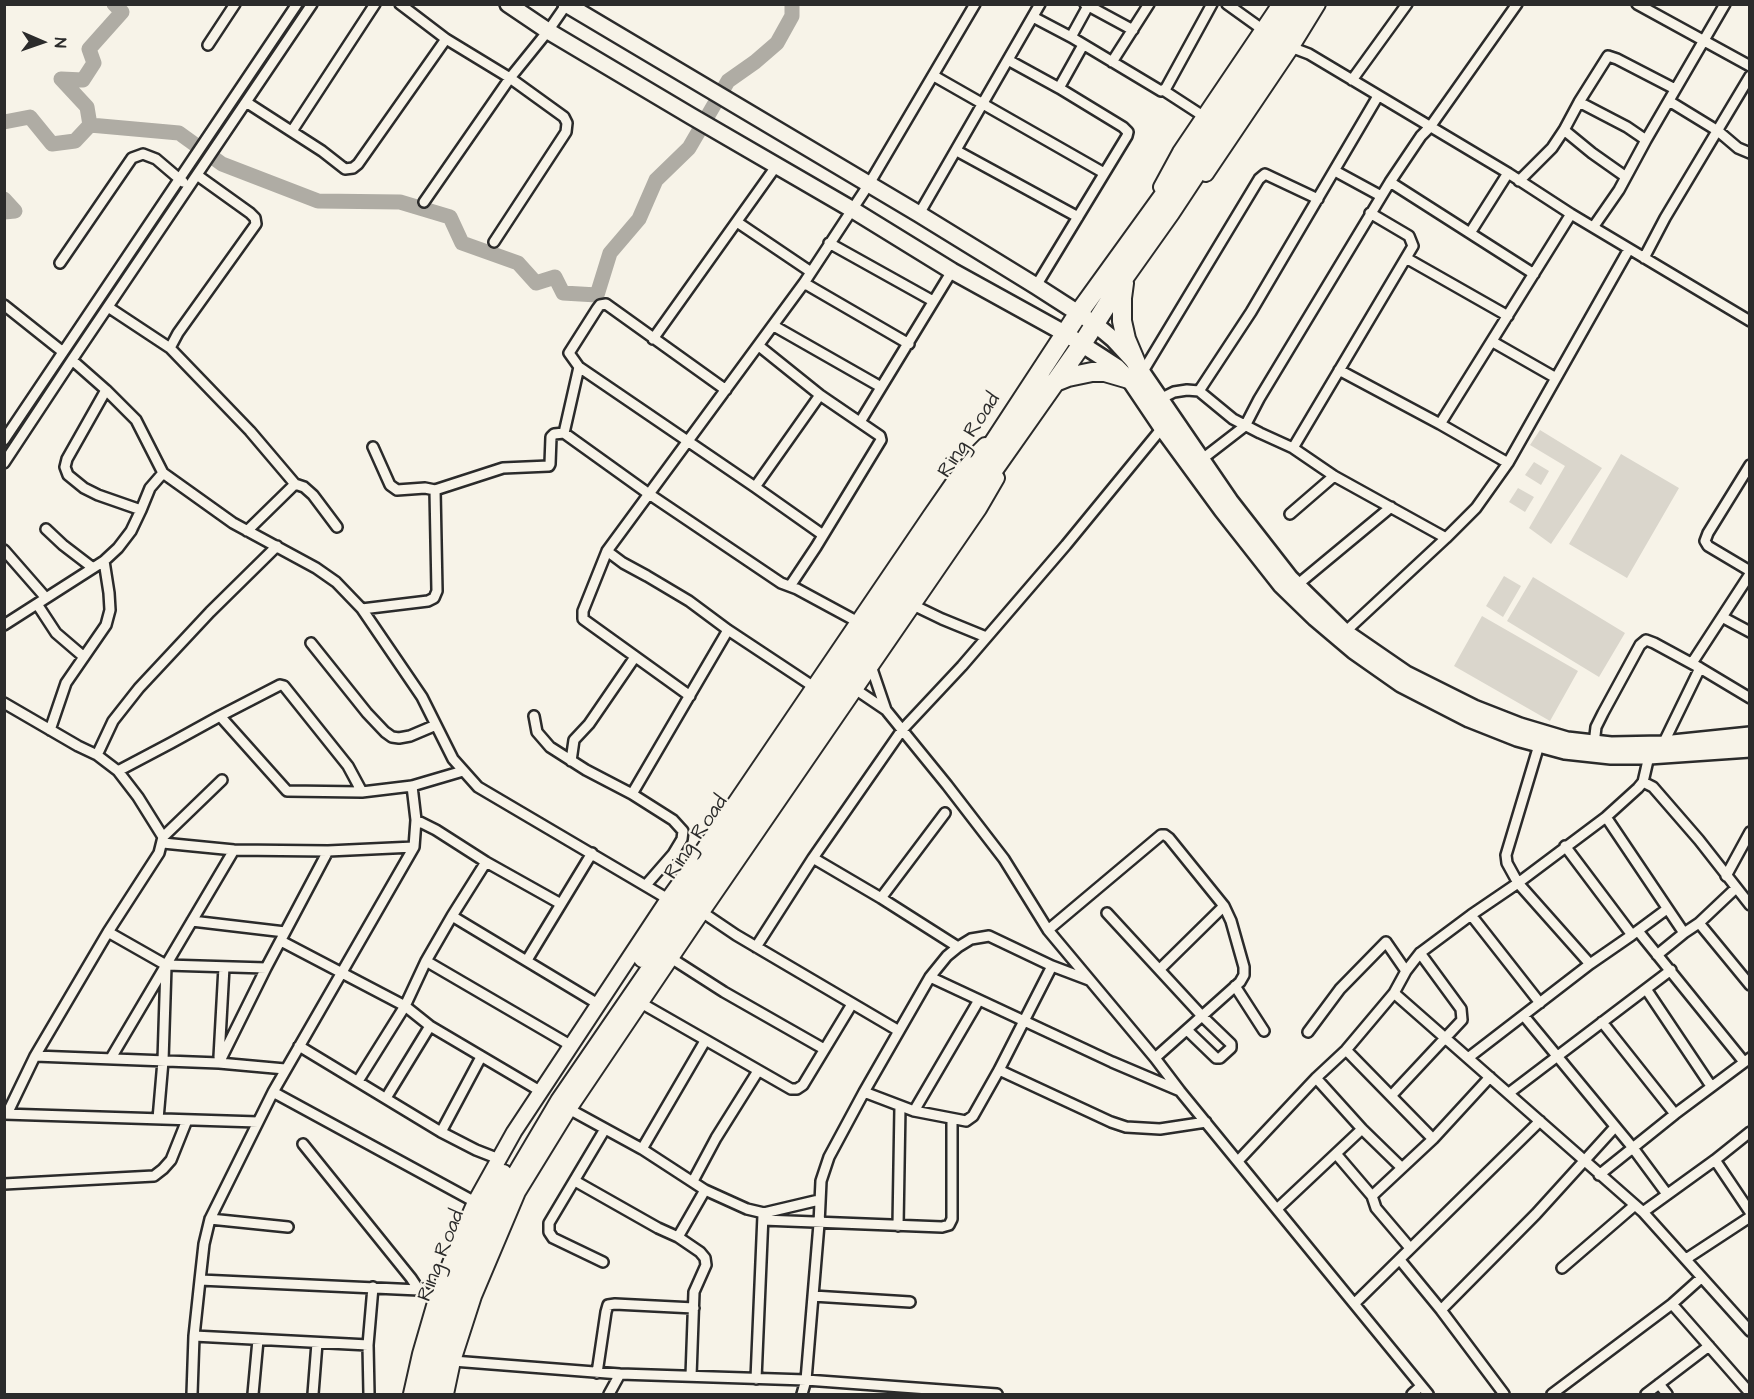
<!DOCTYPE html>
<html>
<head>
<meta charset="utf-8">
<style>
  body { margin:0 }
  #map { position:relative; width:1754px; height:1399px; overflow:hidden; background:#f7f3e8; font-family:"Architects Daughter",sans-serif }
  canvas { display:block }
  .frame { position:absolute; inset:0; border:6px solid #2b2b2b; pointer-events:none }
  .north { position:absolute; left:12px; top:12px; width:60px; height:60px; -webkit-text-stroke:4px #f7f3e8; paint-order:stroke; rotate:92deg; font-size:16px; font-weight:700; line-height:24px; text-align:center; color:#2b2b2b }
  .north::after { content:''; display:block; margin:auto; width:21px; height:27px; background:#2b2b2b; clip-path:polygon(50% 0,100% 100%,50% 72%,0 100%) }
</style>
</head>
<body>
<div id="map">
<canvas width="1754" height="1399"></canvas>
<div class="frame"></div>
<div class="north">N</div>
</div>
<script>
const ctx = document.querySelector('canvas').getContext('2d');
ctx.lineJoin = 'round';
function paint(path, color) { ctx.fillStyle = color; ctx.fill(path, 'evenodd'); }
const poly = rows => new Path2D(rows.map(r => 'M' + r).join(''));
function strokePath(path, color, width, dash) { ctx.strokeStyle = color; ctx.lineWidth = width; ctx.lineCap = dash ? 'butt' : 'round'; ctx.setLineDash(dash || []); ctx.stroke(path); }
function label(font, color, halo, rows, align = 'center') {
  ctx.font = font + ' "Architects Daughter",sans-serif'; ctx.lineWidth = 4.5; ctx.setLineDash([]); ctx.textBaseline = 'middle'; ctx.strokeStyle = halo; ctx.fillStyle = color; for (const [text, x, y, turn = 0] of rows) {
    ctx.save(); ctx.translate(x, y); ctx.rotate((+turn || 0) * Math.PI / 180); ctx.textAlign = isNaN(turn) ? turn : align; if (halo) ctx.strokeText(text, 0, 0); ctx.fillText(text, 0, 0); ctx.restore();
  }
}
const green = poly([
  [1540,430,1602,468,1551,544,1529,528,1565,466,1530,445],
  [1621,454,1679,488,1627,578,1569,544],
  [1534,462,1549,471,1541,485,1525,475],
  [1518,488,1534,497,1525,512,1509,502],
  [1504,576,1521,586,1503,617,1486,606],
  [1533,577,1625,633,1599,677,1507,621],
  [1482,616,1578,671,1550,721,1454,666]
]);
const river = poly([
  [4,122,30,117,52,144,75,141,90,125,87,107,61,79,83,80,94,63,89,49,122,12,114,4],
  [90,125,179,133,222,164,318,201,400,202,450,217,462,243,518,263,536,283,555,277,563,293,597,295,610,253,639,219,656,180,689,148,728,81,755,62,777,43,792,16,792,4],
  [4,199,15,211,4,212]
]);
const street = poly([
  [400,4,446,39,510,78,564,117,567,123,566,132,494,242],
  [1085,4,1133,30],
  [1227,4,1266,32],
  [1637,4,1750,66],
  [1033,17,1071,37,1161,91,1166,88,1212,4],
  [1071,37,1088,6],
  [208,45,235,4],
  [1288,46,1309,54,1508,173,1571,214,1750,321],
  [1008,60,1059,88,1123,127,1128,132,1127,136,1036,286],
  [1112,62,1149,4],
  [934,76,1104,173],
  [1352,80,1407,4],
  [1059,88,1083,45],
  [1163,90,1203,116],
  [1669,101,1718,131,1738,148,1750,153],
  [246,102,322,151,345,169,353,168,358,164,446,39],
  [1579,102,1627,127,1646,140],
  [1564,130,1592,153,1626,177],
  [292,131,375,4],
  [957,151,1078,217],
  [1335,171,1381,196],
  [1519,181,1552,148,1564,130,1579,102,1608,56,1617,59,1675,89],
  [1390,182,1534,274],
  [424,202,510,78,548,31,566,5],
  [919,214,1040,4],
  [737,222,811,272],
  [1594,226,1619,190,1646,140,1725,4],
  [1470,233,1508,173],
  [829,243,933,301],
  [1406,258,1508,316],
  [1644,258,1665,218,1750,76],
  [60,263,132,158,143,154,156,159,183,182],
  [804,283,909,344],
  [4,305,63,352],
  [108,307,170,348,250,431,295,484,304,487,313,495,337,527],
  [774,326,881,387],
  [653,339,777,165],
  [1493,342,1556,378],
  [759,346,820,395,880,436,881,440,816,547,790,586],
  [170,348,178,333,256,224,255,218,250,213,197,175],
  [72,360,106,390,136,420,163,473,233,523,316,568,336,582,362,609,422,697,453,759,478,787,668,899],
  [1339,370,1440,424,1508,463],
  [1142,373,1259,179,1265,174,1318,199],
  [106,390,67,459,65,467,68,475,84,488,98,495,141,510],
  [726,390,606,304,600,305,597,309,569,353,579,367,755,487,823,535],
  [1199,391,1251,312,1378,96],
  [1160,399,1174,392,1187,390,1199,391,1233,419,1260,433,1293,448,1334,476,1446,538,1476,508,1508,463,1629,249],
  [860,422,952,271],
  [1440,424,1571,214],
  [564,433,579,367],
  [4,440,297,4],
  [1293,448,1413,246,1409,236,1370,213],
  [1201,460,1245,426,1259,399,1390,182,1421,136,1430,127,1517,4],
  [4,463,72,360,312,4],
  [1750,465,1708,533,1705,541,1708,546,1750,571],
  [755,487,820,395],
  [435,490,503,468,549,466,550,464,551,437,554,434,564,433,649,494,781,583,797,589,858,622],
  [1290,514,1334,476],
  [46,529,63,545,93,568],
  [247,531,295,484],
  [4,550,46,598],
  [607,551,623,563,647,576,689,601,728,630,814,687],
  [1297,585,1391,507],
  [37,604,56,633,84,657],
  [913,605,942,619,986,637],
  [362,609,428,601,434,598,437,591,435,490,425,488,397,490,390,485,373,447],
  [1722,617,1750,632],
  [4,625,104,561,118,548,131,531,141,510,150,488,163,473],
  [1345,632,1446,538],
  [311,643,367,713,385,732,392,737,399,738,410,736,436,725],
  [1692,663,1750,574],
  [871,666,886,710],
  [855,689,886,710,947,785,1004,859,1048,930,1155,1058,1180,1091,1428,1394],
  [690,696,583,619,583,611,607,551,804,283,869,184,975,4],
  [4,703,78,746,97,755,118,771,138,797,163,837,159,853,108,932,35,1056,7,1114],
  [220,716,287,791,362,792,412,786,463,771],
  [534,716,537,732,550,747,586,770,632,794,673,820,683,831,682,839,673,854,646,885],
  [50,730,66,683,106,625,110,610,109,593,104,561],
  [1594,744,1596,727,1603,713,1640,645,1646,640,1654,643,1700,668,1750,698],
  [1663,744,1700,668],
  [1539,745,1506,855,1507,863,1518,883,1590,964],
  [97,755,113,721,139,688,210,612,277,546],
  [571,761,574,740,589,724,635,657],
  [118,771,171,743,220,716,280,685,284,686,348,766,362,792],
  [1643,782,1653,787,1699,840,1750,905],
  [632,794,728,630],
  [1606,817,1684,933],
  [416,820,436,830,486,862,561,904],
  [163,837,222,780],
  [163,843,234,850,328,851,414,847],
  [1565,846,1632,935],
  [813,858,881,898,958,947],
  [1726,876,1750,832],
  [881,898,945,813],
  [702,912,736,935,899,1031],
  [1107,913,1202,1016,1231,1044,1231,1048,1220,1058,1216,1058,1187,1030],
  [1471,915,1540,1003],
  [452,916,598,1004],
  [192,921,285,932],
  [1699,923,1750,985],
  [1048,930,1161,835,1165,835,1169,838,1224,906,1231,921,1244,967,1244,975,1240,982,1155,1058],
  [1638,931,1744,1062],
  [108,932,166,965,266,968],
  [281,941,405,1006,430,1026,540,1091],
  [756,947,813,858,902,730,962,666,1066,545,1162,428],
  [1657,955,1684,933,1699,923,1736,888],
  [671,958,724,992,824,1049],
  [527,960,592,853],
  [426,961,570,1045],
  [1160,969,1224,906],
  [930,977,1112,1062,1178,1090],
  [1235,986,1264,1031],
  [1646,989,1711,1086],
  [1394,993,1643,1212,1750,1331],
  [641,1003,791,1089,797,1089,803,1085,852,1004],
  [1524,1016,1633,1148,1667,1194],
  [1602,1022,1675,1114],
  [1308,1032,1340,989,1386,942,1406,971],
  [299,1046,441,1132,476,1150,499,1159],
  [1346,1050,1433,1139],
  [35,1056,219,1063,285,1069],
  [219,1057,224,967],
  [111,1058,234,850],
  [1468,1058,1590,964,1632,935,1667,909],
  [219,1063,266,968,328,851],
  [999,1070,1111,1122,1126,1127,1160,1129,1206,1122],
  [1316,1078,1362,1129,1401,1167],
  [358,1081,405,1006,426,961,452,916,486,862],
  [273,1092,475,1202],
  [864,1092,914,1111,966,1121,973,1116,999,1070,1052,966],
  [1509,1093,1671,970],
  [1391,1096,1462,1020,1461,1009,1420,953],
  [386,1098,430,1026],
  [569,1109,642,1149,705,1190,747,1209,764,1213,819,1200],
  [914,1111,979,1000],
  [4,1114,258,1122],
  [158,1119,163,1061,166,966],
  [441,1132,481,1057],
  [303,1144,411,1278,419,1290],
  [642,1149,705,1041],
  [1337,1155,1372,1196,1376,1208,1410,1248],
  [1715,1160,1750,1212],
  [1238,1161,1316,1078,1346,1050,1394,993,1406,971,1420,953,1471,915,1518,883,1606,817,1638,788,1643,782,1649,756],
  [1599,1175,1675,1114,1750,1058],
  [575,1181,658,1228,678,1237,700,1252,705,1258,706,1265,694,1292,691,1376],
  [693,1181,716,1138,758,1071],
  [4,1184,154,1176,163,1169,171,1160,187,1120],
  [1372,1196,1433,1139,1490,1077],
  [1277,1209,1362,1129],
  [1643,1212,1715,1160,1750,1132],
  [210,1219,288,1227],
  [763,1220,942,1227,949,1225,952,1219,952,1120],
  [898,1226,900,1106],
  [678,1237,705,1190],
  [1686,1259,1750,1217],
  [1400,1260,1441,1310,1504,1394],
  [603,1262,553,1238,549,1232,549,1223,605,1129],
  [1562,1268,1635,1205],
  [200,1280,419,1290,436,1299],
  [813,1296,910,1302],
  [1355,1303,1540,1121],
  [1672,1304,1750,1393],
  [1441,1310,1536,1214,1615,1127],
  [194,1336,368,1345],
  [453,1361,620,1374,806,1380,997,1394],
  [597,1373,606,1312,608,1305,615,1304,694,1308],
  [756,1379,763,1215],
  [1659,1384,1667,1394],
  [192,1394,194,1336,200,1280,204,1244,210,1219,273,1092,414,847,416,820,412,786],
  [253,1394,258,1340],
  [313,1394,317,1343],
  [369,1394,368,1345,373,1287],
  [609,1394,620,1374],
  [802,1394,806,1380,819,1224,821,1181,829,1157,864,1092,930,977,947,956,958,947,971,939,989,936,1052,966,1089,980],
  [1412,1394,1421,1386],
  [1552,1394,1672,1304,1701,1278],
  [1646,1394,1709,1346]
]);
const secondary = poly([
  [1206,174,1291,48,1318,4],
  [1161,187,1180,152,1280,4],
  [411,1394,420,1354,436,1299,464,1227,475,1202,514,1132,668,899,701,853,930,516,955,480,978,452,985,445],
  [446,1394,453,1361,474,1296,518,1192,569,1109,702,912,979,509,997,478]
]);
const primary = poly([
  [508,4,548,31,691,116,853,210,952,271,1066,334,1117,367,1129,379,1162,428,1222,510,1281,585,1315,618,1354,651,1401,684,1469,719,1517,738,1565,751,1611,756,1649,756,1750,749],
  [566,4,919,214,1036,286,1095,324,1113,339,1137,365,1230,501,1290,578,1345,632,1406,674,1474,708,1520,726,1567,740,1611,745,1663,744,1750,735]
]);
const highway = poly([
  [1124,283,1122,298,1122,321,1126,339,1137,365],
  [1053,383,1068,377,1092,372,1105,372,1129,379],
  [643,958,966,485,1078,314,1164,195,1292,4],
  [423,1394,429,1363,450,1291,469,1240,491,1194,503,1174],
  [434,1394,463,1295,490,1227,505,1194,560,1101,980,489,1082,344,1126,275,1170,213,1308,4]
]);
const streetNames = [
  ["Ring Road",970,436,-57],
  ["Ring Road",697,838,-56],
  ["Ring Road",442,1256,-69]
];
paint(green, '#dad6cc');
strokePath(river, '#afaca4', 15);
strokePath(street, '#2b2b2b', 14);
strokePath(secondary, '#2b2b2b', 18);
strokePath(primary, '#2b2b2b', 20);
strokePath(highway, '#2b2b2b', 22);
strokePath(street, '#f7f3e8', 9);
strokePath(secondary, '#f7f3e8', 14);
strokePath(primary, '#f7f3e8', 15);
strokePath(highway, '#f7f3e8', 18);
label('21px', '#2b2b2b', '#f7f3e8', streetNames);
</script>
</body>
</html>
